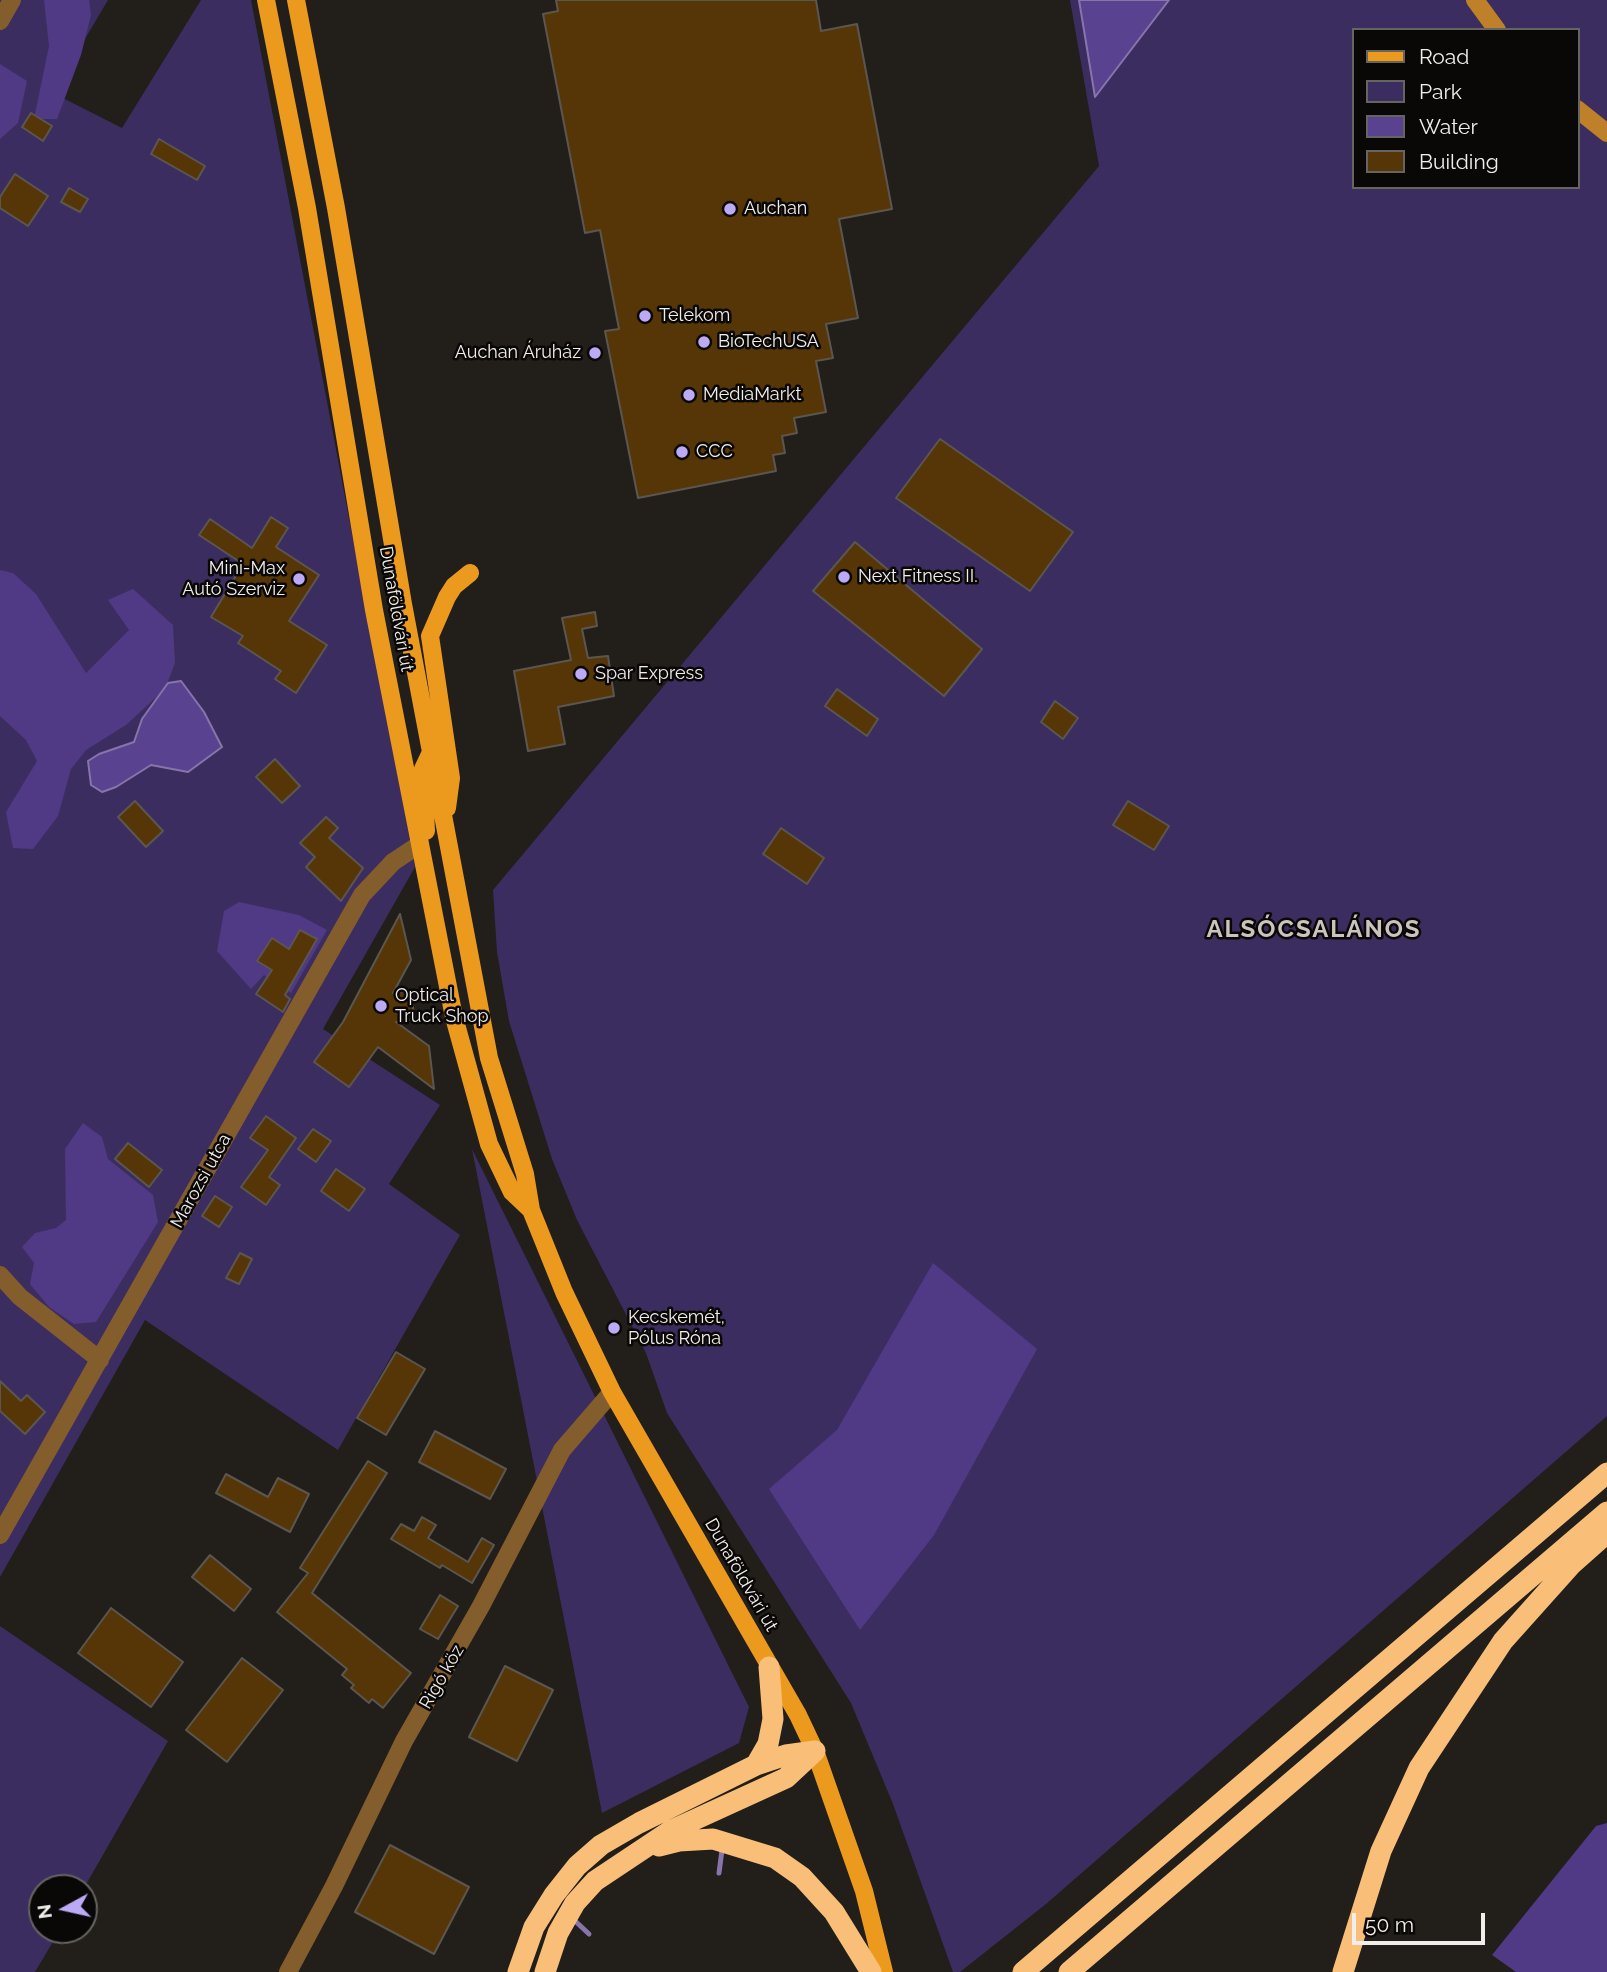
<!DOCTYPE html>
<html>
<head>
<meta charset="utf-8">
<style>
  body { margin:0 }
  #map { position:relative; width:1607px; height:1972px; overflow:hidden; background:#221e19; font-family:Raleway,sans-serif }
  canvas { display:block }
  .legend { position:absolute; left:1352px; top:28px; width:228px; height:161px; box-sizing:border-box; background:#0a0806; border:2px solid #666461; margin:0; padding:9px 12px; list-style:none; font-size:21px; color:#f1edea }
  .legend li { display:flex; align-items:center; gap:14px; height:35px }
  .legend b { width:35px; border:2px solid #666461 }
  .north { position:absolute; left:28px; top:1874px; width:70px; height:70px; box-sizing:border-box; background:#0a0806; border:2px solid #666461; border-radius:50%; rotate:262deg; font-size:19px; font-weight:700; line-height:28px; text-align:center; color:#f1edea }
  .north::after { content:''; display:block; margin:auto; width:24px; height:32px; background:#bcaaf6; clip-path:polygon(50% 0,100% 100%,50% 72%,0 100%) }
  .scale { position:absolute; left:1352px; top:1913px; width:133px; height:32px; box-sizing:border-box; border:4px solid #f1edea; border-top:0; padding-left:9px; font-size:21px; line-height:24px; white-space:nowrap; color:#f1edea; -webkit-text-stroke:5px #0a0806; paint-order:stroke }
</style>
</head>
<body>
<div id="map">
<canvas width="1607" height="1972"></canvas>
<ul class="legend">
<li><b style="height:9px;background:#ec9a1e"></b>Road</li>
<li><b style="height:19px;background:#3c2d61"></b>Park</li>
<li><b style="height:19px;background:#59428f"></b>Water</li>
<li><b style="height:19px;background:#563606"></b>Building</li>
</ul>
<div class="north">N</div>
<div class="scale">50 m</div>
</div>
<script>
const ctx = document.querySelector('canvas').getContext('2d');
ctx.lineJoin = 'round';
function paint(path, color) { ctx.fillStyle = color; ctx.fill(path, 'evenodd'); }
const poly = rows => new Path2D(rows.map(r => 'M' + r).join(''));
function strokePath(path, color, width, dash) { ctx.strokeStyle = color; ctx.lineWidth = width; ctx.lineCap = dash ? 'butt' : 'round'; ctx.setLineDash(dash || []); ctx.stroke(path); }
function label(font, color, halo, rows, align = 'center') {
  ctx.font = font + ' Raleway,sans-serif'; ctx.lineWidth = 5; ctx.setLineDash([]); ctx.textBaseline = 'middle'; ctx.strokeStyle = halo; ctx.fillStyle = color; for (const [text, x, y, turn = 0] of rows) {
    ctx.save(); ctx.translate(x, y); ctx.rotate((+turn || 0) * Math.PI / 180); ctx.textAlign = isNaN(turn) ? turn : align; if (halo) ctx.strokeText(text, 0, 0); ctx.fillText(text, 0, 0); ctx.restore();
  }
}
const green = poly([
  [0,0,108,0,53,93,122,128,201,0,251,0,415,867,323,1029,440,1105,389,1184,460,1235,338,1450,145,1320,0,1577],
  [1070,0,1607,0,1607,1416,1046,1904,960,1972,953,1972,893,1804,851,1703,667,1413,646,1353,577,1220,552,1159,509,1021,497,952,493,890,1099,166],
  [1353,30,1577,30,1577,187,1353,187],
  [472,1149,749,1707,739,1743,602,1813],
  [0,1626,168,1741,84,1888,42,1888,42,1930,60,1930,35,1972,0,1972]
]);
const forest = poly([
  [44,0,89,0,91,15,81,55,57,119,34,119,49,46],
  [0,64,27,81,18,123,0,139],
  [0,570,13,573,36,594,86,673,129,630,108,600,133,589,173,625,175,663,165,689,126,725,86,750,71,769,58,816,33,849,13,848,6,812,37,761,26,740,0,716],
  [239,902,299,915,327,930,291,993,264,975,251,989,217,951,224,911],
  [83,1123,102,1137,108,1159,153,1195,158,1222,96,1322,74,1324,49,1307,30,1284,34,1263,22,1247,35,1233,56,1228,66,1220,65,1149],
  [933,1263,1037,1349,934,1535,860,1630,769,1489,837,1430],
  [1607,1823,1607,1972,1516,1972,1492,1955,1596,1826]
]);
const water = poly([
  [1079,0,1169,0,1095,97,1079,0],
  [181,681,204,712,222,747,188,772,151,765,116,787,102,792,91,785,88,761,99,754,134,742,142,719,168,683,181,681]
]);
const stream = poly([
  [719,1873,722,1850],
  [573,1919,589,1934]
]);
const building = poly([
  [556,0,816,0,821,31,857,24,892,209,839,219,858,318,826,324,833,358,816,361,826,412,794,418,797,433,782,436,785,453,773,455,776,471,638,498,605,331,619,329,600,230,585,233,543,14,558,11,556,0],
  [31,113,52,126,43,141,22,127,31,113],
  [159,139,205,166,197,180,151,154,159,139],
  [15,174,48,196,28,226,0,208,0,197,15,174],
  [69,188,88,199,80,212,61,202,69,188],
  [940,439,1073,532,1030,591,896,498,940,439],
  [271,517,288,528,276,547,319,575,289,621,327,645,296,693,275,679,281,671,238,643,243,636,211,617,243,564,199,535,210,519,252,548,271,517],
  [855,542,982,649,944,696,813,591,855,542],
  [595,612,597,626,582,629,588,658,608,656,614,696,558,707,565,744,528,751,514,671,571,660,562,618,595,612],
  [837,689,878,719,867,736,825,706,837,689],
  [1055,701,1078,718,1063,739,1041,722,1055,701],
  [275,759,300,786,282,803,256,777,275,759],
  [135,801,163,831,146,847,118,817,135,801],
  [1128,801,1169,826,1154,850,1113,825,1128,801],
  [326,817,338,828,329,838,363,868,341,901,306,867,315,857,300,843,326,817],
  [781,828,824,858,807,884,763,854,781,828],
  [400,914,411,960,393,993,410,990,415,1019,396,1022,429,1046,434,1089,378,1047,349,1087,314,1062,343,1022,400,914],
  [300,930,317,939,285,995,290,999,283,1012,256,994,272,970,257,961,272,938,289,949,300,930],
  [266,1116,296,1138,269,1177,280,1185,266,1205,241,1187,268,1150,250,1138,266,1116],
  [313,1129,331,1141,316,1162,298,1149,313,1129],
  [128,1143,162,1170,149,1187,115,1159,128,1143],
  [336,1169,365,1189,349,1211,321,1191,336,1169],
  [215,1196,232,1207,219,1227,202,1216,215,1196],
  [240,1253,252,1259,239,1284,226,1278,240,1253],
  [396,1352,425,1369,386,1435,357,1418,396,1352],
  [0,1381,21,1401,27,1395,45,1412,25,1434,0,1411,0,1381],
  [435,1431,506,1469,490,1499,419,1462,435,1431],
  [368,1461,387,1473,312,1593,411,1673,383,1708,372,1699,369,1703,351,1688,354,1685,342,1675,347,1669,277,1612,308,1573,300,1568,368,1461],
  [226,1474,268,1497,278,1478,309,1494,290,1532,216,1493,226,1474],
  [422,1517,436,1525,428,1538,468,1562,482,1538,494,1545,472,1583,442,1565,440,1568,391,1539,401,1524,414,1531,422,1517],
  [210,1555,251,1589,234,1611,192,1577,210,1555],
  [440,1595,458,1606,438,1639,420,1629,440,1595],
  [111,1608,183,1662,151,1707,78,1653,111,1608],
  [242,1658,283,1690,227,1762,186,1730,242,1658],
  [505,1666,553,1690,517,1761,469,1737,505,1666],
  [390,1845,469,1887,434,1954,355,1912,390,1845]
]);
const street = poly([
  [0,21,12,0],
  [0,1275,20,1297,100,1360],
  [0,1535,362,895,393,862,420,844],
  [288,1972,334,1886,404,1741,481,1606,562,1450,612,1392]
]);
const secondary = poly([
  [1475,0,1497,30],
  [1577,109,1607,133]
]);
const primary = poly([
  [266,0,307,208,374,610,454,1017,489,1144,512,1192,531,1210],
  [296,0,336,208,403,604,489,1058,525,1174,531,1210,564,1292,612,1392,798,1715,815,1751,864,1891,884,1972],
  [447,808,451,778,430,636,447,597,454,586,470,573],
  [426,831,423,769,431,752]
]);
const highway = poly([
  [756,1765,768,1744,773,1719,769,1667],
  [659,1846,679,1841,713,1839,775,1858,802,1877,834,1912,871,1972],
  [518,1972,534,1927,554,1895,577,1866,601,1845,639,1823,756,1765,786,1755,815,1751],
  [545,1972,558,1933,575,1903,595,1881,670,1831,786,1778,815,1751],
  [1023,1972,1607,1473],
  [1069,1972,1607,1512],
  [1343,1972,1381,1851,1419,1768,1503,1641,1571,1565,1607,1533]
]);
const markers = [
  [730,209,7,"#bcaaf6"],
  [645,316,7,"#bcaaf6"],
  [704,342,7,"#bcaaf6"],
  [595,353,7,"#bcaaf6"],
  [689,395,7,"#bcaaf6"],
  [682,452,7,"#bcaaf6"],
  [844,577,7,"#bcaaf6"],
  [299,579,7,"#bcaaf6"],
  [581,674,7,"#bcaaf6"],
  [381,1006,7,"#bcaaf6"],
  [614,1328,7,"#bcaaf6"]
];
const poiNames = [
  ["Auchan",744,209],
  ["Telekom",659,316],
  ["BioTechUSA",718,342],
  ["Auchan Áruház",581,353,"right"],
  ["MediaMarkt",703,395],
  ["CCC",696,452],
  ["Mini-Max",285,569,"right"],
  ["Autó Szerviz",285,590,"right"],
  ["Next Fitness II.",858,577],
  ["Spar Express",595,674],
  ["Optical",395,996],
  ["Truck Shop",395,1017],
  ["Kecskemét,",628,1318],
  ["Pólus Róna",628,1339]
];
const streetNames = [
  ["Dunaföldvári út",396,609,80],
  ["Marozsi utca",201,1181,-61],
  ["Dunaföldvári út",741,1575,60],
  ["Rigó köz",442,1677,-60]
];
const districtNames = [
  ["ALSÓCSALÁNOS",1314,930]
];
paint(green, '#3c2d61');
paint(forest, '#503985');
paint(water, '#59428f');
strokePath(water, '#8775aa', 2);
strokePath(stream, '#8775aa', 5);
paint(building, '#563606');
strokePath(building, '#5b5650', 2);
strokePath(street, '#845d2d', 18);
strokePath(secondary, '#be8029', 18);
strokePath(primary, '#ec9a1e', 18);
strokePath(highway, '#f9bf79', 21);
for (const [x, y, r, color] of markers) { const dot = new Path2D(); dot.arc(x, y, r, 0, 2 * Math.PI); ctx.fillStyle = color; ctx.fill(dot); strokePath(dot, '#0a0806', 2.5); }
label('18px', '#f1edea', '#0a0806', poiNames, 'left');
label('18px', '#f1edea', '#0a0806', streetNames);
ctx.letterSpacing = '2px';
label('bold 24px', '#cac4bd', '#0a0806', districtNames);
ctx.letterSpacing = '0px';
</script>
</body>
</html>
